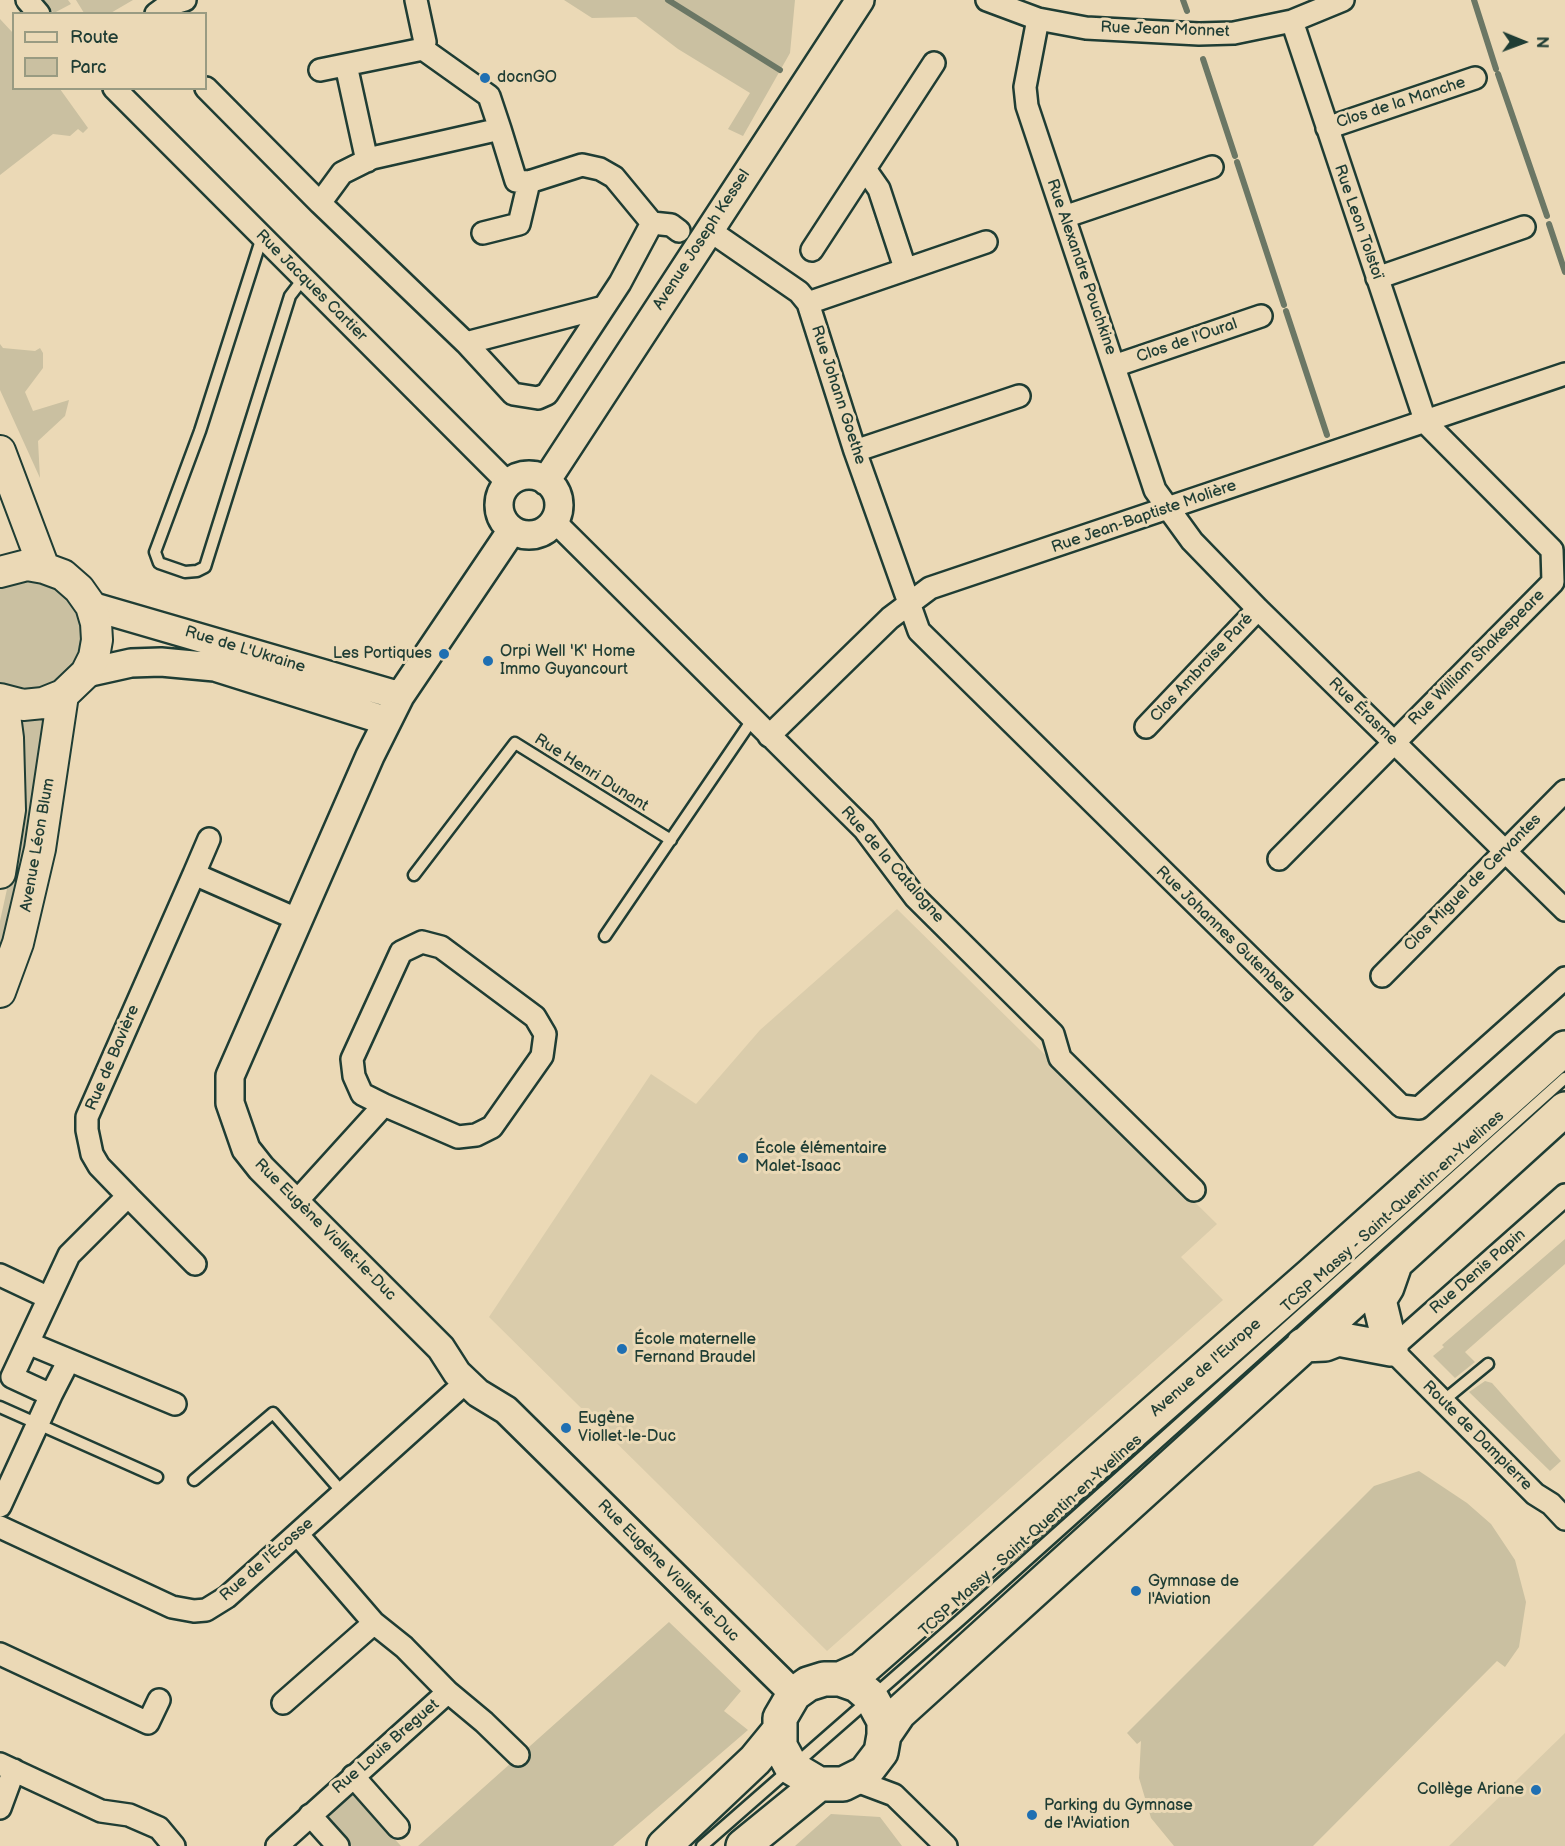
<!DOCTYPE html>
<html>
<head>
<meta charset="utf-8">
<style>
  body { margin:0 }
  #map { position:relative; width:1565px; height:1846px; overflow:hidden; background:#ebd9b6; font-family:"Balsamiq Sans",sans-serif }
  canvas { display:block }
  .legend { position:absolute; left:12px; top:12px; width:195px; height:78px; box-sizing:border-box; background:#ebd9b6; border:2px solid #999b82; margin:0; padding:8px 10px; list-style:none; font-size:18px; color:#1f3d34 }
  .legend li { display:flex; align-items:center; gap:12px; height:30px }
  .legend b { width:30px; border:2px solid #999b82 }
  .north { position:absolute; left:1493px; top:12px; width:60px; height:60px; -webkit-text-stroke:4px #ebd9b6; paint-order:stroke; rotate:91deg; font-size:16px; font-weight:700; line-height:24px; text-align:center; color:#1f3d34 }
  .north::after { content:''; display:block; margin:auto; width:21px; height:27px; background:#1f3d34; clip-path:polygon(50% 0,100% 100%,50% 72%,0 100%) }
</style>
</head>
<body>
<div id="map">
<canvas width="1565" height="1846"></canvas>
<ul class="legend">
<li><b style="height:8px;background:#ebd9b6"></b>Route</li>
<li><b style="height:16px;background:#cac0a1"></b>Parc</li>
</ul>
<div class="north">N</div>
</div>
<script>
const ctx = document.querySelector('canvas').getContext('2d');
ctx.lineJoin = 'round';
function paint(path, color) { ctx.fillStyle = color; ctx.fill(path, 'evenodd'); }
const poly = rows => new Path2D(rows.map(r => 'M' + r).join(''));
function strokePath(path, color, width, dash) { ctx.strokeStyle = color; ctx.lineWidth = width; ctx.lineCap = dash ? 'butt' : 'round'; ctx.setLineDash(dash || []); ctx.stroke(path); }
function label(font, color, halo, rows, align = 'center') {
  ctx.font = font + ' "Balsamiq Sans",sans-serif'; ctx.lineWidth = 6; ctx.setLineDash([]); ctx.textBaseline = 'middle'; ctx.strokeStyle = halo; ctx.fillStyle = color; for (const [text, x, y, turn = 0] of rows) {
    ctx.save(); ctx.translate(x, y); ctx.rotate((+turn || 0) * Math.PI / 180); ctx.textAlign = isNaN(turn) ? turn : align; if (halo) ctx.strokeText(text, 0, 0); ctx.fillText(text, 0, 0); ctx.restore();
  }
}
const built = poly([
  [897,909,1217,1224,1181,1257,1223,1300,827,1651,489,1317,651,1074,696,1104,760,1030],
  [1565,1733,1565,1846,1449,1846]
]);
const green = poly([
  [41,0,68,0,71,4,54,13],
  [76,0,133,0,109,14,84,13],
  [564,0,795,0,790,53,743,136,728,129,750,93,678,49,636,17,592,18],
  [0,19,13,33,14,88,60,89,88,128,83,133,78,129,70,136,53,134,0,175],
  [0,344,3,348,35,351,40,348,43,353,43,368,25,392,33,411,69,400,65,416,38,441,40,478,0,390],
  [19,579,45,580,77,602,86,640,70,675,38,691,11,689,0,683,0,587],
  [19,717,49,718,36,802,0,964,0,921,16,848],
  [1565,1239,1565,1264,1465,1352,1475,1362,1455,1378,1433,1356,1444,1347,1442,1345],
  [1485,1381,1492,1383,1561,1461,1550,1471,1469,1392],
  [1419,1471,1467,1503,1491,1524,1515,1560,1526,1602,1519,1647,1505,1667,1497,1661,1313,1846,1174,1846,1151,1818,1139,1778,1141,1741,1137,1744,1127,1733,1374,1486],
  [669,1622,741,1691,724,1711,748,1730,613,1846,418,1846],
  [349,1789,401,1846,352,1846,322,1814],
  [831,1814,880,1817,902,1846,795,1846]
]);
const stream = poly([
  [668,0,780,70],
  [1183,0,1187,11],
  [1474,0,1496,69],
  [1203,59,1235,156],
  [1498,74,1547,216],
  [1237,162,1284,305],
  [1549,224,1565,272],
  [1286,311,1327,435]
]);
const service = poly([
  [262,237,200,431,155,552,159,563,185,572,197,571,205,567,290,296,303,279],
  [414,875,515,743,671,840],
  [605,936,752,720],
  [1443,1401,1488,1364],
  [0,1407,157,1477],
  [194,1480,273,1413,343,1493],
  [702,1846,960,1620,1565,1078]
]);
const minor = poly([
  [27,0,39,14],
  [416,0,425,42,423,49],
  [987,0,1038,19,1086,28,1199,34,1234,33,1292,21,1343,0],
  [156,14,168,5,185,0],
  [1038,19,1025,87,1027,106,1155,490,1192,541,1258,609,1565,910],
  [346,65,367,161],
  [320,70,423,49,489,96,500,129],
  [114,88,508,483],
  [206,88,320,203,466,343,513,394,538,398,547,394,620,283,652,223,614,177,600,169,582,165,529,182,519,224,483,233],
  [1327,128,1475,78],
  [865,169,879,189,905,268],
  [320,203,342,173,372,158,500,129,516,181,529,182],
  [1064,217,1212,167],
  [652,223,671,225,679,231],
  [709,230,799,292,808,303,855,451,919,631,1401,1106,1419,1108,1565,978],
  [812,250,934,63],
  [1377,278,1524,227],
  [808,303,986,242],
  [466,343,604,307],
  [1114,366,1261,316],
  [855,451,1019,396],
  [554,521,864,829,915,897,1053,1034,1060,1058,1194,1190],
  [1146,727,1258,609],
  [769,736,890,618,930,588,1565,374],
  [1279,859,1553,582,1552,550,1426,423,1292,21],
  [194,874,209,839],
  [422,942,441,947,535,1017,545,1034,542,1056,492,1127,476,1135,458,1137,384,1105,362,1094,354,1076,352,1059,401,952,422,942],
  [1382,976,1565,791],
  [1565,1195,1391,1349,1535,1494,1551,1504,1565,1519],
  [128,1196,195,1264],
  [296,1202,384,1105],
  [0,1275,49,1298],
  [28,1343,175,1404],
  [69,1360,51,1395,12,1377,69,1255,128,1196,99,1166,92,1154,87,1130,87,1117,194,874,299,920],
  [0,1506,51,1395],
  [0,1527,172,1607,194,1611,206,1610,227,1597,466,1382],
  [0,1654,148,1723,159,1700],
  [448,1692,484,1722,518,1755],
  [283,1703,374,1623],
  [0,1764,101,1811,129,1815,159,1828,174,1846],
  [353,1776,398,1827],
  [854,1780,894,1795,946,1846],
  [0,1808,14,1770],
  [310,1815,338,1846],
  [277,1846,448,1692,404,1647,374,1623,298,1535]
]);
const tertiary = poly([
  '499 505a30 30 0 1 1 60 0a30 30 0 1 1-60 0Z',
  [546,481,860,0],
  [512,530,400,696,370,756,230,1076,230,1103,246,1149,261,1168,441,1348,457,1373,478,1393,506,1410,794,1694],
  [91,606,400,696],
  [86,673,131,663,161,662,215,667,387,721]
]);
const secondary = poly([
  [0,451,44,568],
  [0,572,27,565,44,568,63,575,79,589,91,606,96,623,97,640,94,657,86,673,63,695,43,703,23,705,0,699],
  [0,873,10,810,8,738,3,700],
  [0,992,18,943,40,849,63,695]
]);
const primary = poly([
  [1303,1345,1325,1344,1338,1339,1391,1349,1379,1300,1387,1287,1394,1267],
  [840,1679,857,1685,871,1697,884,1721,884,1735,881,1752,865,1773,843,1784,819,1784,792,1768,780,1746,780,1718,794,1694,808,1684,824,1679,840,1679,862,1669,1311,1275,1565,1048],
  [884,1735,899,1713,1565,1109],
  [664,1846,755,1760,778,1732],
  [743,1846,819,1784]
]);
const markers = [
  [485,78,6,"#1f6fb2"],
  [444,654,6,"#1f6fb2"],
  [488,661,6,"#1f6fb2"],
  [743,1158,6,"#1f6fb2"],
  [622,1349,6,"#1f6fb2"],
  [566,1428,6,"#1f6fb2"],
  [1136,1591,6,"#1f6fb2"],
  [1536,1790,6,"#1f6fb2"],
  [1032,1815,6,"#1f6fb2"]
];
const streetNames = [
  ["Rue Jean Monnet",1165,30,2],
  ["Clos de la Manche",1401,103,-18],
  ["Rue Leon Tolstoï",1358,222,71],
  ["Avenue Joseph Kessel",702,240,-57],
  ["Rue Alexandre Pouchkine",1081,267,71],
  ["Rue Jacques Cartier",311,286,45],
  ["Clos de l'Oural",1187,341,-19],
  ["Rue Johann Goethe",838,395,72],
  ["Rue Jean-Baptiste Molière",1144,517,-19],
  ["Rue de L'Ukraine",245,650,17],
  ["Rue William Shakespeare",1477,658,-45],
  ["Clos Ambroise Paré",1202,668,-47],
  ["Rue Érasme",1363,712,44],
  ["Rue Henri Dunant",591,773,32],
  ["Avenue Léon Blum",38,845,-80],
  ["Rue de la Catalogne",892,865,49],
  ["Clos Miguel de Cervantes",1473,883,-45],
  ["Rue Johannes Gutenberg",1225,934,44],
  ["Rue de Bavière",113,1058,-67],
  ["TCSP Massy - Saint-Quentin-en-Yvelines",1393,1212,-42],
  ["Rue Eugène Viollet-le-Duc",325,1230,45],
  ["Rue Denis Papin",1478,1272,-41],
  ["Avenue de l'Europe",1206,1368,-41],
  ["Route de Dampierre",1477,1436,45],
  ["TCSP Massy - Saint-Quentin-en-Yvelines",1031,1536,-42],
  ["Rue de l'Écosse",267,1560,-41],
  ["Rue Eugène Viollet-le-Duc",668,1571,45],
  ["Rue Louis Breguet",386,1747,-41]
];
const poiNames = [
  ["docnGO",497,78],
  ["Orpi Well 'K' Home",500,652],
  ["Immo Guyancourt",500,670],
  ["Les Portiques",432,654,"right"],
  ["École élémentaire",755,1149],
  ["Malet-Isaac",755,1167],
  ["École maternelle",634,1340],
  ["Fernand Braudel",634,1358],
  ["Eugène",578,1419],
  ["Viollet-le-Duc",578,1437],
  ["Gymnase de",1148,1582],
  ["l'Aviation",1148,1600],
  ["Collège Ariane",1524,1790,"right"],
  ["Parking du Gymnase",1044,1806],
  ["de l'Aviation",1044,1824]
];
paint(built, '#daccab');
paint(green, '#cac0a1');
strokePath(stream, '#6b7765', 6);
strokePath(service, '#1f3d34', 15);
strokePath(minor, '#1f3d34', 26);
strokePath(tertiary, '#1f3d34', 32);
strokePath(secondary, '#1f3d34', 34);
strokePath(primary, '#1f3d34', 38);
strokePath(service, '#ebd9b6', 10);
strokePath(minor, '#ebd9b6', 21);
strokePath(tertiary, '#ebd9b6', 27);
strokePath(secondary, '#ebd9b6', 30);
strokePath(primary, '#ebd9b6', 33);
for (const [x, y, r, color] of markers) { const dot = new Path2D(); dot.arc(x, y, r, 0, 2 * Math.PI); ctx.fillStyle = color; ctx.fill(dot); strokePath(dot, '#ebd9b6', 2); }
label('16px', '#1f3d34', '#ebd9b6', streetNames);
label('16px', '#1f3d34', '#ebd9b6', poiNames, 'left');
</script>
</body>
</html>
